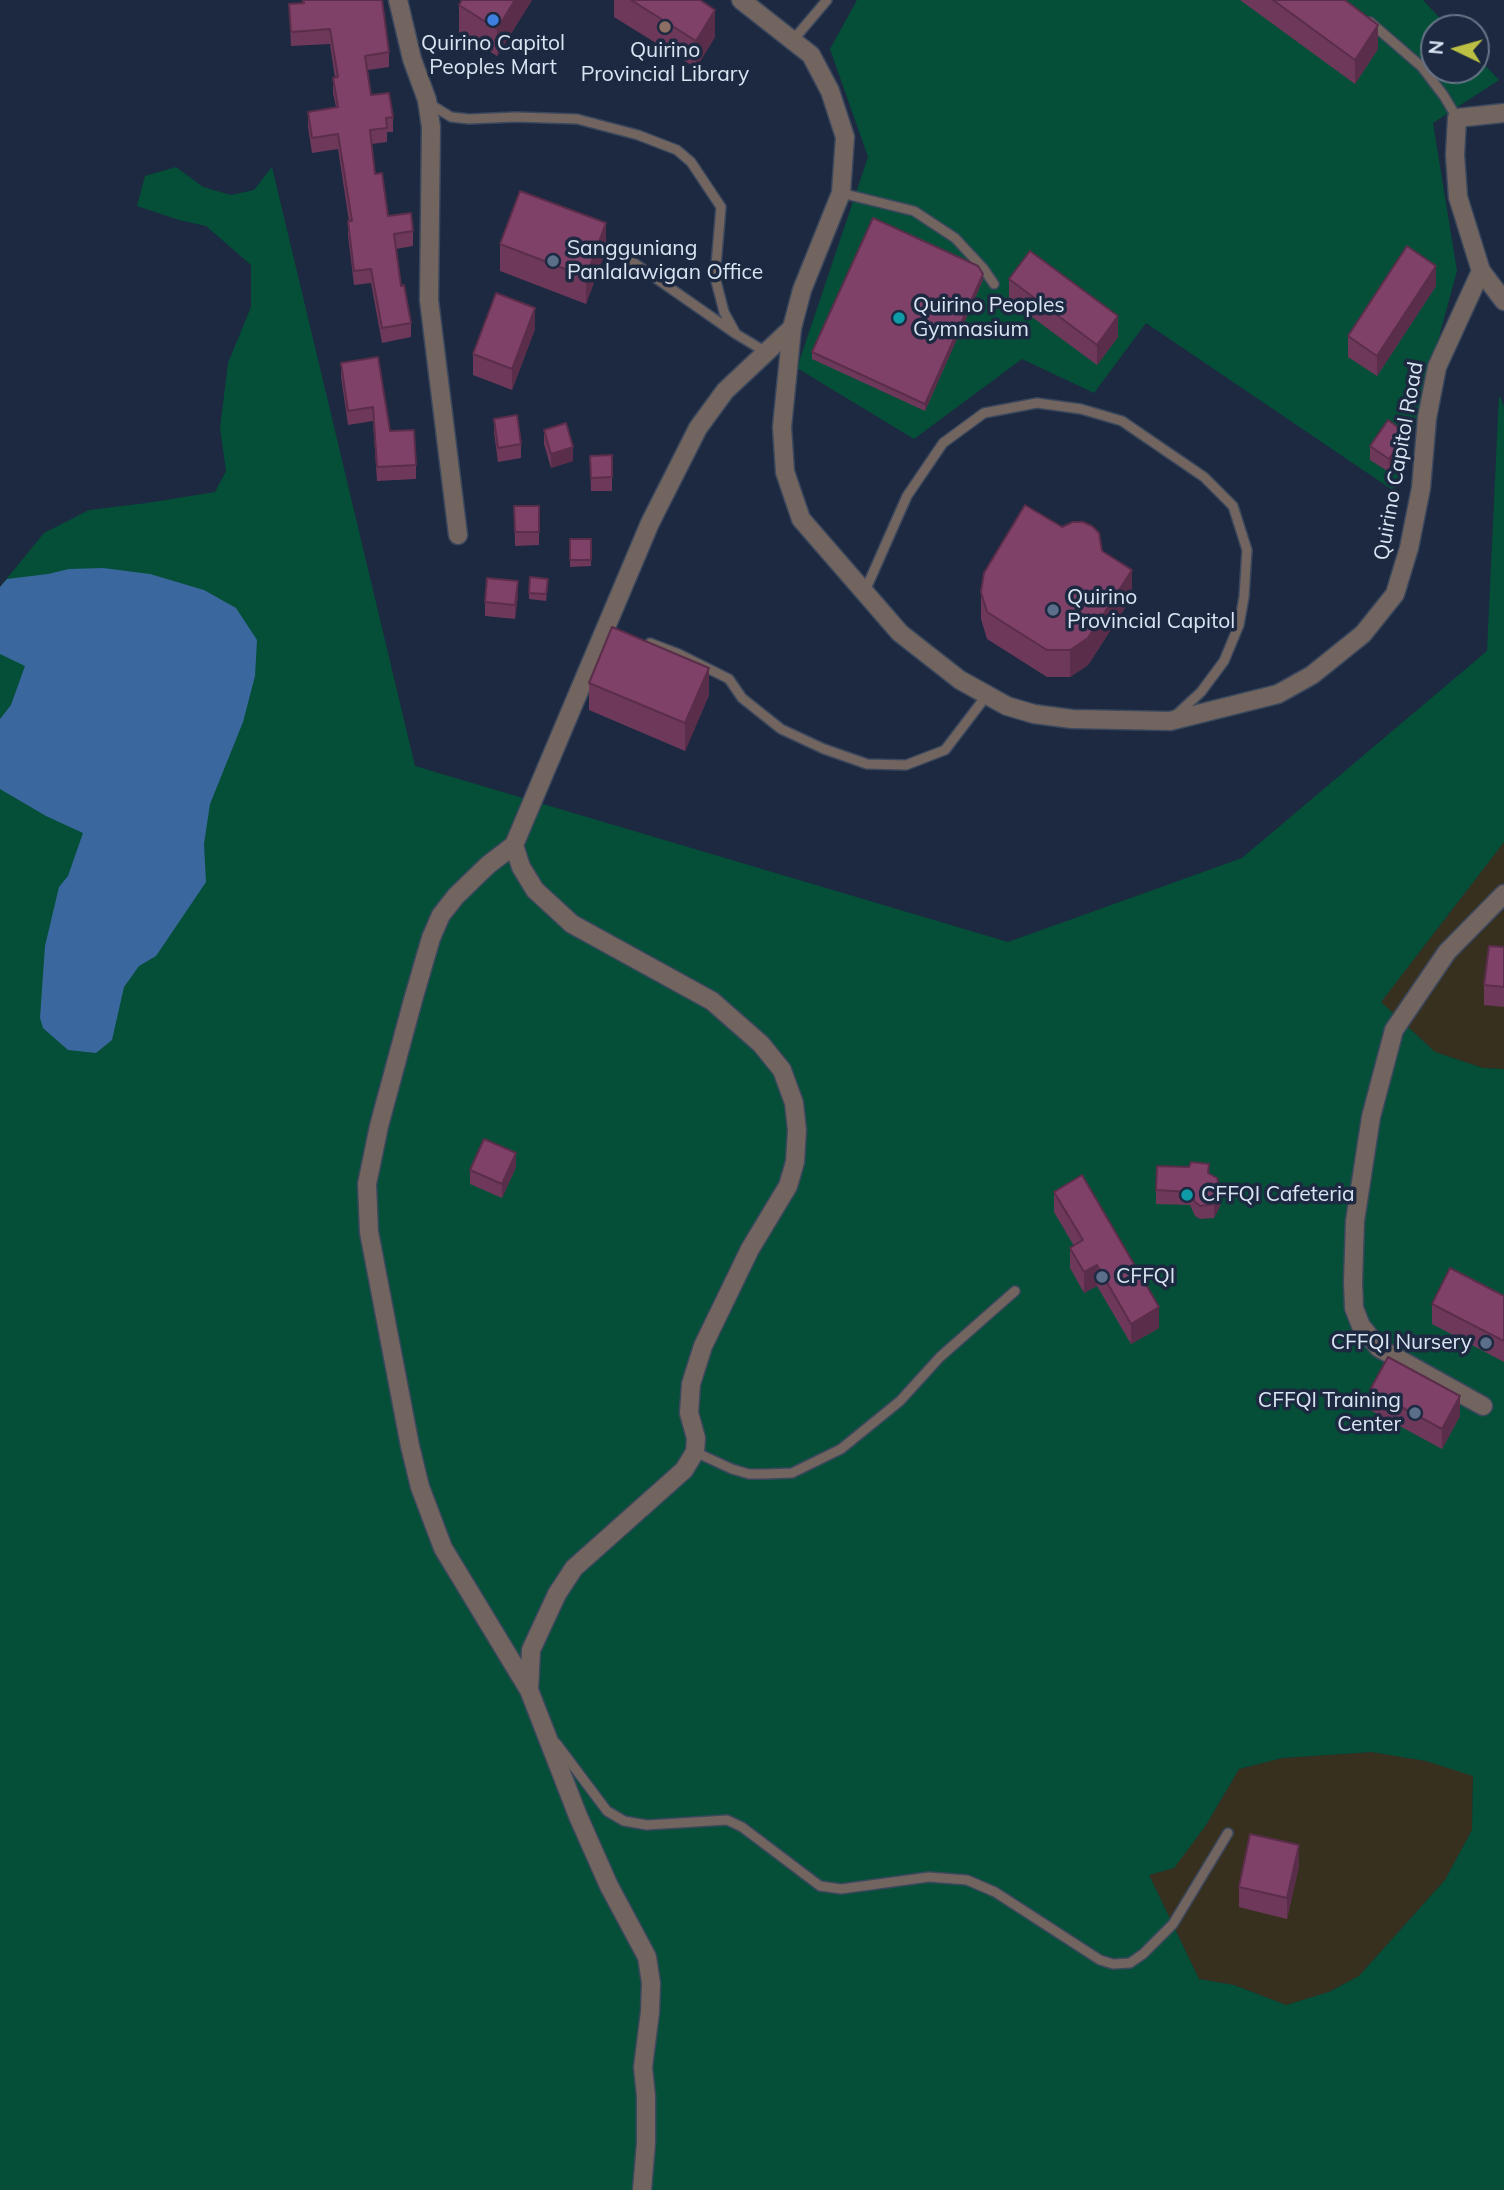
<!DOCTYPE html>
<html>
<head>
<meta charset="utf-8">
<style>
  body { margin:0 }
  #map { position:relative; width:1504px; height:2190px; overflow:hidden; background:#1c2940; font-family:Mulish,sans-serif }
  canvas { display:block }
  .north { position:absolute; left:1420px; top:14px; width:70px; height:70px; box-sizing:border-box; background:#1c2940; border:2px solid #687488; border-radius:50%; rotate:275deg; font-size:19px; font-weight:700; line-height:28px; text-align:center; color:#dae4f3 }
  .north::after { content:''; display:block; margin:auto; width:24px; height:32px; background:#bbc044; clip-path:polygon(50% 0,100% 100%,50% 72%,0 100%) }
</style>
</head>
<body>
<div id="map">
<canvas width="1504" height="2190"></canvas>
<div class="north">N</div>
</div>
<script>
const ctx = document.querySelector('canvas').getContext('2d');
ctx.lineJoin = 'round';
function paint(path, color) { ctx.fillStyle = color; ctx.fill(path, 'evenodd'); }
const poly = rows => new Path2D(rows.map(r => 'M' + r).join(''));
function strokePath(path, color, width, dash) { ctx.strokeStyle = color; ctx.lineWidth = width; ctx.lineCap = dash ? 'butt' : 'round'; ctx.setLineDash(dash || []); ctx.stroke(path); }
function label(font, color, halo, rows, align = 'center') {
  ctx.font = font + ' Mulish,sans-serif'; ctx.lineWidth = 7; ctx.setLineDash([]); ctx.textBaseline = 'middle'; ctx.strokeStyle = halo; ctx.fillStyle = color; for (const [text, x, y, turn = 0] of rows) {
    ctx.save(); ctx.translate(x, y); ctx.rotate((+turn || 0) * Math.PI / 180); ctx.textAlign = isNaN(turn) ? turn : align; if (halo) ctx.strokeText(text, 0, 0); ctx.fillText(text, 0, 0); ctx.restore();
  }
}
const commercial = poly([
  [1504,842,1504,1069,1483,1068,1435,1052,1381,1002],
  [1372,1752,1426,1761,1473,1775,1472,1830,1445,1880,1359,1976,1329,1992,1286,2005,1234,1985,1199,1979,1149,1875,1174,1868,1206,1825,1239,1769,1282,1758]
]);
const green = poly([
  [857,0,1423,0,1449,28,1434,28,1434,70,1476,70,1476,56,1499,80,1433,123,1457,271,1406,458,1394,491,1146,323,1094,393,1022,359,914,439,797,368,868,157,830,49],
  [176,167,203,187,231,195,254,190,272,167,415,766,1008,942,1242,858,1487,651,1499,395,1504,406,1504,842,1381,1002,1435,1052,1483,1068,1504,1069,1504,2190,0,2190,0,587,44,533,89,510,147,503,215,492,226,471,220,428,228,363,251,307,251,265,206,226,179,220,137,206,145,176],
  [1372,1752,1426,1761,1473,1776,1472,1830,1445,1880,1359,1976,1329,1992,1286,2005,1234,1985,1199,1979,1149,1875,1174,1868,1206,1825,1239,1769,1282,1758]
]);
const water = poly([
  [103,568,150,574,204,590,236,608,257,640,255,676,243,722,210,804,204,844,206,882,156,956,139,966,124,987,112,1040,96,1053,68,1050,43,1028,40,1018,45,946,59,887,68,876,83,833,46,816,0,789,0,719,11,705,25,666,0,654,0,587,7,579,48,574,69,569]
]);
const service = poly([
  [1370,22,1422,67,1444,96,1457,118],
  [794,39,827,0],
  [430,104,451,117,469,119,516,117,577,119,638,135,677,150,691,162,721,207,715,277,724,312,736,334],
  [841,193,914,211,955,238,983,268,994,284],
  [614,249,736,334,766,352],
  [865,591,907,496,943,443,984,413,1037,403,1081,409,1122,421,1204,477,1233,506,1247,550,1244,597,1239,625,1224,661,1201,692,1175,716],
  [650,643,679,654,729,679,742,698,781,729,824,749,867,764,906,765,945,750,987,695],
  [695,1452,732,1469,749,1474,765,1474,792,1473,841,1449,900,1401,940,1357,1015,1291],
  [556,1743,607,1811,624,1821,647,1825,727,1820,742,1827,820,1886,841,1889,929,1877,967,1880,995,1892,1100,1960,1113,1964,1130,1963,1143,1954,1173,1924,1228,1833]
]);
const minor = poly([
  [398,0,412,59,427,100,431,127,429,300,458,535],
  [1481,271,1504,301],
  [514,845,521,867,535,890,572,924,712,1001,761,1044,782,1070,794,1103,797,1130,795,1162,788,1186,750,1249,703,1346,691,1384,689,1413,696,1438,695,1452,684,1470,574,1568,557,1594,531,1650,529,1690],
  [1483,1406,1379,1348,1361,1326,1354,1308,1353,1282,1355,1221,1371,1117,1394,1030,1447,952,1504,894],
  [642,2190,646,2143,646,2096,643,2067,650,2012,651,1983,647,1957,609,1886,578,1816,529,1690,443,1548,420,1487,410,1446,369,1232,367,1184,379,1126,413,1000,431,938,441,915,456,896,488,865,514,845,650,523,698,428,725,391,792,328]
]);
const tertiary = poly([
  [741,0,811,55,830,91,845,137,841,193,802,290,792,328,782,427,785,472,801,519,900,633,960,680,1007,706,1034,714,1072,719,1170,721,1278,694,1312,675,1363,634,1395,594,1409,548,1421,488,1427,418,1437,367,1481,271,1458,197,1455,155,1457,118,1504,113]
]);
const wall = poly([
  [302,0,382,0,389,52,389,67,368,70,371,95,393,117,393,132,387,132,387,142,372,144,375,174,388,216,413,231,413,246,396,249,401,286,411,323,411,337,382,343,371,283,354,285,348,236,348,221,349,221,338,149,312,153,308,127,308,112,336,107,333,93,333,78,335,78,330,44,291,46,289,4,302,3],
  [532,0,497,56,459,32,459,5],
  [614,0,700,0,715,37,696,68,614,17],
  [1240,0,1345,0,1378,49,1355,84],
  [500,244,606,250,586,304,500,271],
  [1009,279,1118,337,1097,365,1009,300],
  [983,280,925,411,812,359,812,352],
  [1436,286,1377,376,1348,357,1348,336],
  [535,329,512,390,473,375,473,354],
  [341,363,390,431,416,465,416,479,377,481,373,421,348,425,341,377],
  [494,419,521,444,521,458,498,462,494,433],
  [544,430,573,461,551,468,544,444],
  [1370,446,1406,447,1389,472,1370,460],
  [612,455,612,491,591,491,590,456],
  [514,506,539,506,539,545,515,546],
  [570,539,591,539,591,566,570,567],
  [1102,551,1132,597,1088,665,1070,677,1047,677,987,639,981,619,981,592],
  [548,586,546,601,529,599,529,593],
  [518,595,515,619,485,616,485,602],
  [589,683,709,695,685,751,589,710],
  [1504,947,1504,1007,1484,1005,1484,985],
  [516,1167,502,1198,470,1184,470,1170],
  [1209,1174,1221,1204,1214,1218,1200,1219,1195,1216,1190,1205,1156,1204,1156,1190],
  [1054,1192,1159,1328,1131,1344,1097,1286,1084,1293,1070,1268,1070,1248,1074,1246,1054,1212],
  [1504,1296,1504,1362,1432,1324,1432,1304],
  [1370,1390,1460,1416,1442,1449,1370,1410],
  [1299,1866,1287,1919,1239,1907,1239,1887]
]);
const shadedWall = poly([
  [515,0,532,0,497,56,497,29],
  [715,10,715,37,696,68,696,41],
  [1378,25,1378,49,1355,84,1355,60],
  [606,223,606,250,586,304,586,277],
  [1436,266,1436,286,1377,376,1377,356],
  [983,274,983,280,925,411,925,404],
  [535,308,535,329,512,390,512,369],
  [1118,316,1118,337,1097,365,1097,345],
  [1406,433,1406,447,1389,472,1389,459],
  [573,447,573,461,551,468,551,454],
  [1132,570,1132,597,1088,665,1070,677,1070,650],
  [518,581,518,595,515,619,515,605],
  [709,668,709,695,685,751,685,723],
  [516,1153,516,1167,502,1198,502,1184],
  [1221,1190,1221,1204,1214,1218,1214,1204],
  [1097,1265,1097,1286,1084,1293,1084,1272],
  [1159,1307,1159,1328,1131,1344,1131,1324],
  [1460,1396,1460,1416,1442,1449,1442,1429],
  [1299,1845,1299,1866,1287,1919,1287,1898]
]);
const building = poly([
  [303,0,382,0,389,52,365,56,371,95,389,93,393,117,386,118,387,128,370,130,375,174,382,173,388,216,411,213,413,231,394,234,401,286,404,285,411,323,382,328,371,269,354,271,348,221,352,221,338,134,312,138,308,112,338,107,333,78,338,77,330,29,291,32,289,4,304,3,303,0],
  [462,0,515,0,497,29,459,5,462,0],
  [631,0,700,0,715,10,696,41,631,0],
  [1273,0,1345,0,1378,25,1355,60,1273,0],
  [520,191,606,223,586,277,500,244,520,191],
  [873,218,978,266,983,274,925,404,812,352,873,218],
  [1407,246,1436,266,1377,356,1348,336,1407,246],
  [1030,251,1118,316,1097,345,1009,279,1030,251],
  [496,293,535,308,512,369,473,354,496,293],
  [378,357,390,431,414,430,416,465,377,467,373,407,348,411,341,363,378,357],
  [517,415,521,444,498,448,494,419,517,415],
  [1388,420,1406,433,1389,459,1370,446,1388,420],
  [566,423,573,447,551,454,544,430,566,423],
  [612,455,612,477,591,478,590,456,612,455],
  [1025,505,1062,527,1073,522,1083,522,1092,526,1099,533,1102,551,1132,570,1088,638,1070,650,1047,650,987,612,981,592,984,573,1025,505],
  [514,506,539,506,539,532,515,532,514,506],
  [570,539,591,539,591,560,570,560,570,539],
  [530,577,548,579,546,594,529,593,530,577],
  [487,578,518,581,515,605,485,602,487,578],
  [612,627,709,668,685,723,589,683,612,627],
  [1489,946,1504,947,1504,987,1484,985,1489,946],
  [484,1139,516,1153,502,1184,470,1170,484,1139],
  [1191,1162,1209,1164,1208,1173,1217,1178,1221,1190,1214,1204,1200,1206,1195,1202,1190,1192,1156,1190,1157,1166,1189,1167,1191,1162],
  [1082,1175,1159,1307,1131,1324,1097,1265,1084,1272,1070,1248,1083,1240,1054,1192,1082,1175],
  [1450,1268,1504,1296,1504,1341,1432,1304,1450,1268],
  [1388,1357,1460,1396,1442,1429,1370,1390,1388,1357],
  [1250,1834,1299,1845,1287,1898,1239,1887,1250,1834]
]);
const markers = [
  [493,20,7,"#3f7fe0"],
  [665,27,7,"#8d6e63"],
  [553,261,7,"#5c6f8a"],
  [899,318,7,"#0f9aa8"],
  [1053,610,7,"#5c6f8a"],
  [1187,1195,7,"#0f9aa8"],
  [1102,1277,7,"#5c6f8a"],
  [1486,1343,7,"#5c6f8a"],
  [1415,1413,7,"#5c6f8a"]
];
const poiNames = [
  ["Quirino Capitol",493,44,"center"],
  ["Peoples Mart",493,68,"center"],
  ["Quirino",665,51,"center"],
  ["Provincial Library",665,75,"center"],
  ["Sangguniang",567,249],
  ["Panlalawigan Office",567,273],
  ["Quirino Peoples",913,306],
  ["Gymnasium",913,330],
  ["Quirino",1067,598],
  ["Provincial Capitol",1067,622],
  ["CFFQI Cafeteria",1201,1195],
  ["CFFQI",1116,1277],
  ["CFFQI Nursery",1472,1343,"right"],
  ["CFFQI Training",1401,1401,"right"],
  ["Center",1401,1425,"right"]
];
const streetNames = [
  ["Quirino Capitol Road",1399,461,-80]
];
paint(commercial, '#38301f');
paint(green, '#054f38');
paint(water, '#3b679f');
strokePath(service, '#3a475d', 12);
strokePath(minor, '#3a475d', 21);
strokePath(tertiary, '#3a475d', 21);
strokePath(service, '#72645e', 9);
strokePath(minor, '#72645e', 18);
strokePath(tertiary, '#72645e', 18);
paint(wall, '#6e385a');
paint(shadedWall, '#5a2e4a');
paint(building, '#804169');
strokePath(building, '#5a2e4a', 2);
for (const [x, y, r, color] of markers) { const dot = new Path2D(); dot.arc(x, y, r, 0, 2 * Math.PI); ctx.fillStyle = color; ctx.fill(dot); strokePath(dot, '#1c2940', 2.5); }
label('21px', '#dae4f3', '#1c2940', poiNames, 'left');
label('21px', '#dae4f3', '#1c2940', streetNames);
</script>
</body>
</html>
